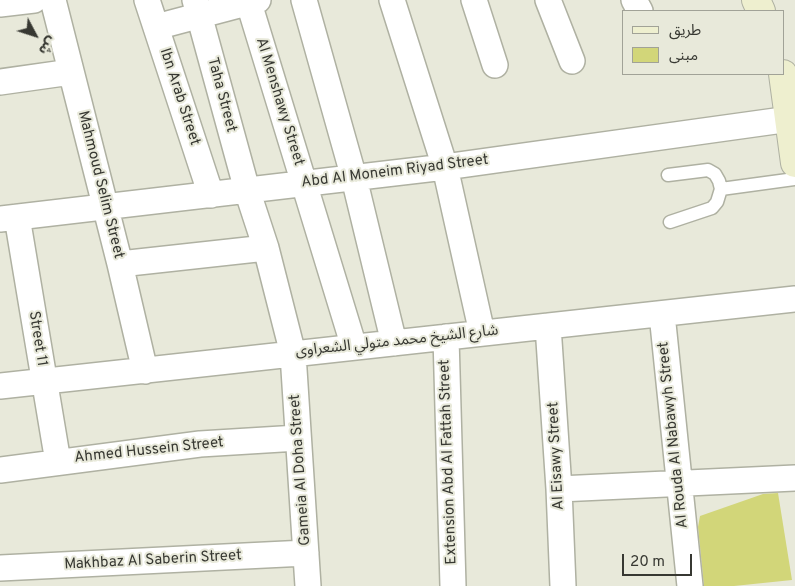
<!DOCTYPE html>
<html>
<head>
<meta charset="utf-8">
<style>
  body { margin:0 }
  #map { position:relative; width:795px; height:586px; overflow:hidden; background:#e8e9da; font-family:Overpass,"Noto Sans Arabic",sans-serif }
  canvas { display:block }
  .legend { position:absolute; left:622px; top:10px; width:162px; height:65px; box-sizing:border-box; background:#e8e9da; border:1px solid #a1a297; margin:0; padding:6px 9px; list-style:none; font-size:15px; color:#373832 }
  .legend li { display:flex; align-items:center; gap:10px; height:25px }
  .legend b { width:25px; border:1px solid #a1a297 }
  .north { position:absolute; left:10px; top:10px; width:50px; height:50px; -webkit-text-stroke:4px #e8e9da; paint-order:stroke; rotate:130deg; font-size:14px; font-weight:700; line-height:20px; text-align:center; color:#373832 }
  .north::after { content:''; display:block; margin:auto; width:18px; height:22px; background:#373832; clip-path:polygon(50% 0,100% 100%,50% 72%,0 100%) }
  .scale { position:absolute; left:622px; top:554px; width:70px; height:22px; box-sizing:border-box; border:2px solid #373832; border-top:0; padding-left:6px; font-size:15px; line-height:18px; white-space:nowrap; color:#373832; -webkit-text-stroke:4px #e8e9da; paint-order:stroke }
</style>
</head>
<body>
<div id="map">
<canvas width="795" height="586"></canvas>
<ul class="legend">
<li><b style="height:6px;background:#eeefcf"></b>طريق</li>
<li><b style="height:14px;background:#d2d679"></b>مبنى</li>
</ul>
<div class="north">ش</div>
<div class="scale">20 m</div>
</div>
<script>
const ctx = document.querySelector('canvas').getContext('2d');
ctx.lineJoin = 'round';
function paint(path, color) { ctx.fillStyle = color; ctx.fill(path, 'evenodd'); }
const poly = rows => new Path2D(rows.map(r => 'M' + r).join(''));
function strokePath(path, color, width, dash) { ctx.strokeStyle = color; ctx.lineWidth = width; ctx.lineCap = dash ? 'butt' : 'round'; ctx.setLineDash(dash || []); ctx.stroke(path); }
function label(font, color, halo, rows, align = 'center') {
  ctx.font = font + ' Overpass,"Noto Sans Arabic",sans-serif'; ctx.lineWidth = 4; ctx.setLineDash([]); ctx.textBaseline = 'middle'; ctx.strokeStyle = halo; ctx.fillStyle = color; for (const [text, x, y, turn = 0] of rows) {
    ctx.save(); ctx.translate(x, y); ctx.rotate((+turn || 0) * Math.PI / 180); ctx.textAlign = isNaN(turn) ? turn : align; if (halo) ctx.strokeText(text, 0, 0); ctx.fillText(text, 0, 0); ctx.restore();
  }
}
const building = poly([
  [778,493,792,580,734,586,704,586,698,527,700,516,763,494]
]);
const service = poly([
  [668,175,708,170,715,174,719,181,721,189,717,202,712,208,670,222],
  [721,189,795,179]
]);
const minor = poly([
  [53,0,120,264,145,371],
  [147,0,211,195],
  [195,0,247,190,266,248,293,354,308,586],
  [248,0,354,347],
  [304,0,354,178,394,343],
  [392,0,445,167,482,333],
  [474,0,495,65],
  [548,0,572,61],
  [634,0,640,11],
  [0,4,34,0],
  [156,27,258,0],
  [0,82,71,72],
  [17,217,58,462],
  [0,219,445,167,790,119],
  [120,264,266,248],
  [662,314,690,586],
  [548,326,559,489,563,586],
  [446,337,453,586],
  [0,386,795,299],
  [0,470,200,444,298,438],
  [559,489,795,478],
  [0,568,306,553]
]);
const secondary = poly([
  [756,0,761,11],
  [783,74,795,163]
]);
const streetNames = [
  ["Taha Street",221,95,75],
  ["Ibn Arab Street",179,97,72],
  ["Al Menshawy Street",279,102,73],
  ["Abd Al Moneim Riyad Street",395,172,-7],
  ["Mahmoud Selim Street",100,185,76],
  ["Street 11",37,339,81],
  ["شارع الشيخ محمد متولي الشعراوى",397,342,-6],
  ["Al Rouda Al Nabawyh Street",674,435,-96],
  ["Ahmed Hussein Street",149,451,-6],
  ["Al Eisawy Street",557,456,-93],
  ["Extension Abd Al Fattah Street",449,462,-92],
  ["Gameia Al Doha Street",301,470,-94],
  ["Makhbaz Al Saberin Street",153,561,-3]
];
paint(building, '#d2d679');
strokePath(service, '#afb1a2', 15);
strokePath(minor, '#afb1a2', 28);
strokePath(secondary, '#afb1a2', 30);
strokePath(service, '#fff', 12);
strokePath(minor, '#fff', 25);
strokePath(secondary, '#eeefcf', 28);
label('15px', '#373832', '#e8e9da', streetNames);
</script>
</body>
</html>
